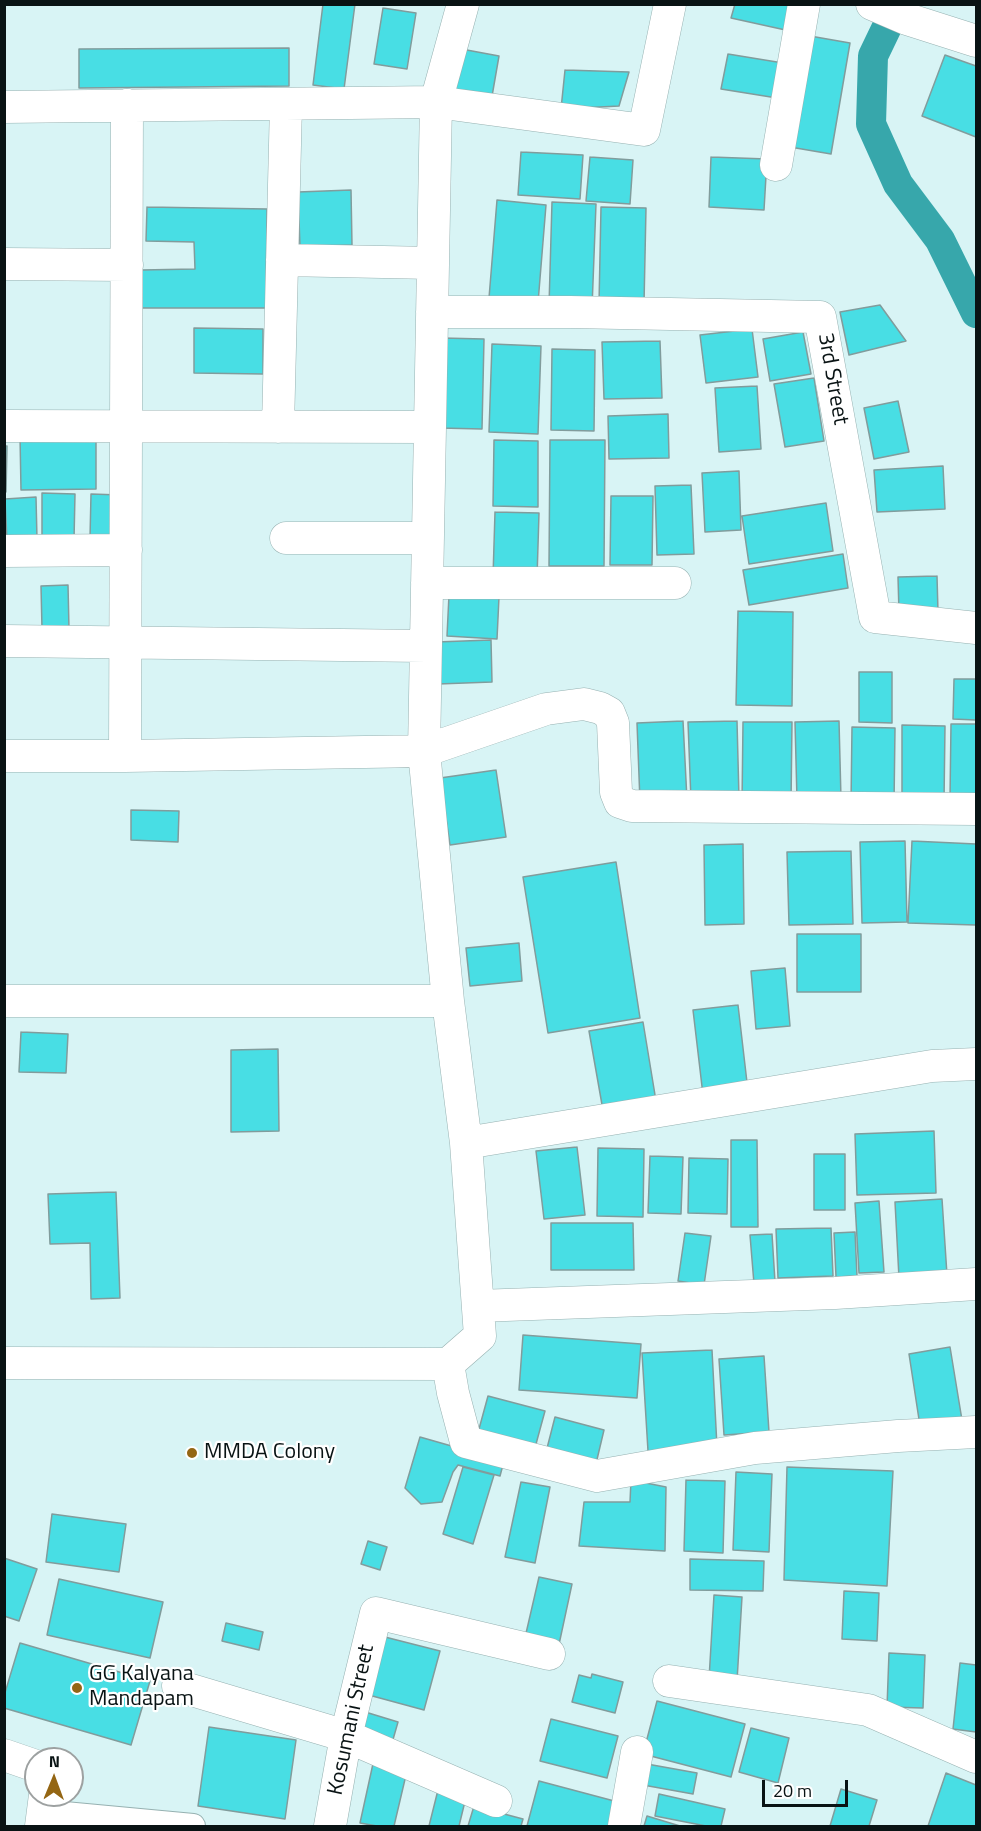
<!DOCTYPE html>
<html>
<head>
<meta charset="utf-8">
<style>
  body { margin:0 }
  #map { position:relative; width:981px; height:1831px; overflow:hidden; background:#d8f4f5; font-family:"Titillium Web",sans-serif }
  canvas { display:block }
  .frame { position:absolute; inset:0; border:6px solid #091314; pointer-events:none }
  .north { position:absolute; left:24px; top:1747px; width:60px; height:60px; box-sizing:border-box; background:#fff; border:2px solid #9da1a1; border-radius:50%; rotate:1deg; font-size:16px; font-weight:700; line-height:24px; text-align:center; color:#091314 }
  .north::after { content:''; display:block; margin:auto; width:21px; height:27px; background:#946614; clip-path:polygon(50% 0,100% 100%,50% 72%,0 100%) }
  .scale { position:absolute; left:762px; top:1780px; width:86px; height:27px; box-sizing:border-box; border:3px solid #091314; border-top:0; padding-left:8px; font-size:18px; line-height:21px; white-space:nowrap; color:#091314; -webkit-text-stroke:4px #fff; paint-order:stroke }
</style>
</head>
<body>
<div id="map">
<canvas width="981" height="1831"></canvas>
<div class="frame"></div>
<div class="north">N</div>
<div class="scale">20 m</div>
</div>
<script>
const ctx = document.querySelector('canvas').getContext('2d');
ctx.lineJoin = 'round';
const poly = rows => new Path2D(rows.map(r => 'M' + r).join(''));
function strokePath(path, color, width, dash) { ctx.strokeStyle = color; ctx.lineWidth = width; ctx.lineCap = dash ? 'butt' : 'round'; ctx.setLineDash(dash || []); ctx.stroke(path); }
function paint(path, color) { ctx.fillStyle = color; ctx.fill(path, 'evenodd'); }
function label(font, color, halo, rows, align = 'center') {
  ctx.font = font + ' "Titillium Web",sans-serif'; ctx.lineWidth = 4.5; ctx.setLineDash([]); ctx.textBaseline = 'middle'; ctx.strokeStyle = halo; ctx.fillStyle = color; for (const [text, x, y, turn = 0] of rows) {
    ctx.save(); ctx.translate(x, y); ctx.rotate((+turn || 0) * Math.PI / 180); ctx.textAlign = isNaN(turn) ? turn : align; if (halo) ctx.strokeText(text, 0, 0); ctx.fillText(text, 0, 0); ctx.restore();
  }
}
const canal = poly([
  [898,4,873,56,871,124,898,184,940,240,976,313]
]);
const building = poly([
  [323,4,355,4,344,89,313,85,323,4],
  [735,4,796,4,790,31,731,18,735,4],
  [383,8,416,13,407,69,374,64,383,8],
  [810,36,850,43,831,154,790,147,810,36],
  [289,48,289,86,79,88,79,49,289,48],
  [456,48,499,56,491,102,447,94,456,48],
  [728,54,783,63,777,98,721,89,728,54],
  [945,55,976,66,976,137,922,116,945,55],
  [565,70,629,72,619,106,561,109,565,70],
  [521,152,583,155,580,199,518,195,521,152],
  [590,157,633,160,630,204,586,201,590,157],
  [711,157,767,159,764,210,709,207,711,157],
  [351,190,352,245,300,247,298,192,351,190],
  [497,200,546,205,538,303,489,298,497,200],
  [552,202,596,204,592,308,549,306,552,202],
  [147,207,267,209,266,308,142,308,141,270,195,269,194,242,146,241,147,207],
  [601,207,646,208,644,304,599,304,601,207],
  [880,305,906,341,849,355,840,312,880,305],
  [194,328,263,329,263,374,194,373,194,328],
  [752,329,758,377,706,383,700,335,752,329],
  [803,332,811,374,770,381,763,339,803,332],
  [442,338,484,339,482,429,440,428,442,338],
  [660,341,662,398,604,399,602,342,660,341],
  [492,344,541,346,538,434,489,432,492,344],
  [552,349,595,350,594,431,551,430,552,349],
  [814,378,824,441,785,447,774,384,814,378],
  [757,386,761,449,719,452,715,388,757,386],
  [898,401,909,452,874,459,864,408,898,401],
  [668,414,669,458,609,459,608,416,668,414],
  [20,436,96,436,96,489,21,490,20,436],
  [494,440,538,441,538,507,493,506,494,440],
  [550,440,605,440,604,566,549,566,550,440],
  [4,446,7,446,6,492,4,492,4,446],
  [943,466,945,509,877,512,874,470,943,466],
  [739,471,741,530,705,532,702,473,739,471],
  [691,485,694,554,657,555,655,486,691,485],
  [42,493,75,494,74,540,42,540,42,493],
  [91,494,120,495,119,539,90,538,91,494],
  [611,496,653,496,652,565,610,565,611,496],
  [36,497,37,539,7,541,5,499,36,497],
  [826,503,833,551,749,564,742,516,826,503],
  [495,512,539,513,537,578,493,577,495,512],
  [843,554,848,588,749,605,743,570,843,554],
  [937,576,938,612,899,613,898,577,937,576],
  [68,585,69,629,42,629,41,586,68,585],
  [449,595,499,597,497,639,447,636,449,595],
  [738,611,793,612,792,706,736,705,738,611],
  [491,640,492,682,438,684,436,642,491,640],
  [859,672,892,672,892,723,859,722,859,672],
  [954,679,976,679,976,720,953,719,954,679],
  [683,721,687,800,640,802,637,723,683,721],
  [737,721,739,799,691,801,688,722,737,721],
  [839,721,841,799,797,800,795,722,839,721],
  [743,722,792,722,791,804,742,804,743,722],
  [951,724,976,724,976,798,950,798,951,724],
  [902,725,945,726,944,802,902,801,902,725],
  [852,727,895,728,894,805,851,804,852,727],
  [496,770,506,837,450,845,440,778,496,770],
  [131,810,179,811,178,842,131,840,131,810],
  [905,841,907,922,862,923,860,842,905,841],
  [912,841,976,844,976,925,908,923,912,841],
  [743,844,744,924,705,925,704,845,743,844],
  [851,851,853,924,789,925,787,852,851,851],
  [616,862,640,1018,548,1033,523,877,616,862],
  [797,934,861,934,861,992,797,992,797,934],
  [519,943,522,981,470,986,466,948,519,943],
  [785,968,790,1026,756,1029,751,971,785,968],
  [738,1005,748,1091,703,1095,693,1010,738,1005],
  [643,1022,657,1107,604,1116,589,1031,643,1022],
  [21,1032,68,1034,66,1073,19,1072,21,1032],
  [278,1049,279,1131,231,1132,231,1050,278,1049],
  [934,1131,936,1193,857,1195,855,1134,934,1131],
  [731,1140,757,1140,758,1227,731,1227,731,1140],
  [577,1147,585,1215,544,1219,536,1151,577,1147],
  [598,1148,644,1149,643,1217,597,1216,598,1148],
  [814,1154,845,1154,845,1210,814,1210,814,1154],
  [650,1156,683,1157,681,1214,648,1213,650,1156],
  [689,1158,728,1159,727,1214,688,1213,689,1158],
  [116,1192,120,1298,91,1299,90,1243,50,1244,48,1194,116,1192],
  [942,1199,947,1275,899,1278,895,1202,942,1199],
  [879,1201,884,1272,859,1273,855,1203,879,1201],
  [551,1223,633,1223,634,1270,551,1270,551,1223],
  [831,1228,833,1276,778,1278,776,1229,831,1228],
  [855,1232,857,1276,836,1277,834,1233,855,1232],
  [685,1233,711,1236,704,1285,678,1281,685,1233],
  [772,1234,775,1282,754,1284,750,1235,772,1234],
  [523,1335,641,1344,637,1398,519,1390,523,1335],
  [950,1347,962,1420,920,1426,909,1354,950,1347],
  [712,1350,717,1447,648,1451,642,1353,712,1350],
  [764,1356,769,1432,724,1435,719,1359,764,1356],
  [488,1396,545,1411,533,1455,476,1440,488,1396],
  [555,1417,604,1430,594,1472,544,1460,555,1417],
  [420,1437,504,1461,500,1476,458,1465,453,1472,442,1502,421,1504,405,1488,420,1437],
  [463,1467,494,1475,473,1544,443,1534,463,1467],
  [787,1467,893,1471,887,1586,784,1580,787,1467],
  [736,1472,772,1474,769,1552,733,1550,736,1472],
  [631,1480,666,1487,665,1551,579,1546,584,1502,630,1502,631,1480],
  [686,1480,725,1481,723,1553,684,1551,686,1480],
  [521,1482,550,1487,535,1563,505,1557,521,1482],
  [52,1514,126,1524,119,1572,46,1562,52,1514],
  [368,1541,387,1547,380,1570,361,1564,368,1541],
  [4,1558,37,1569,19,1621,4,1616,4,1558],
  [690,1559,764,1561,763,1591,690,1590,690,1559],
  [539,1577,572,1584,558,1649,524,1642,539,1577],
  [59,1579,163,1602,150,1658,47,1635,59,1579],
  [844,1591,879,1593,877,1641,842,1639,844,1591],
  [714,1595,742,1597,737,1681,709,1679,714,1595],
  [226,1623,263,1632,259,1650,222,1641,226,1623],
  [381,1636,440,1651,424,1710,365,1694,381,1636],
  [20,1643,150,1681,131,1745,4,1708,4,1696,20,1643],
  [889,1653,925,1655,923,1708,887,1707,889,1653],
  [960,1663,976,1665,976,1732,953,1729,960,1663],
  [592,1674,623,1682,615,1713,572,1702,579,1675,591,1678,592,1674],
  [657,1701,745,1724,731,1777,643,1754,657,1701],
  [362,1711,398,1722,390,1750,354,1738,362,1711],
  [551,1719,618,1736,607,1778,540,1761,551,1719],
  [209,1727,296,1740,285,1819,198,1806,209,1727],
  [751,1728,789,1738,778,1783,739,1772,751,1728],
  [376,1750,410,1758,394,1826,377,1826,360,1823,376,1750],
  [647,1764,697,1773,693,1794,643,1785,647,1764],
  [946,1773,976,1785,976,1826,928,1826,946,1773],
  [539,1781,618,1802,611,1826,527,1826,539,1781],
  [439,1786,467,1793,459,1826,429,1826,439,1786],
  [841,1789,877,1800,869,1826,830,1826,841,1789],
  [659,1794,725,1809,721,1826,706,1826,655,1816,659,1794],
  [474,1806,523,1819,521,1826,468,1826,474,1806],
  [647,1816,680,1826,644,1826,647,1816]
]);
const pedestrian = poly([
  [43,1812,193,1826]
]);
const minor = poly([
  [872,4,907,19,976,41],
  [4,107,436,102,644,130,670,4],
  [776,165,804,4],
  [282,260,433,263],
  [4,264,127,265],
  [432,312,570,312,820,317,875,617,976,628],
  [4,426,430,427],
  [278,427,286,104],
  [286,538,428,538],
  [4,551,126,550],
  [427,583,675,583],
  [4,641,426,646],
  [4,756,125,756,424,751,546,709,584,704,600,708,609,713,613,723,616,792,620,802,632,806,976,809],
  [125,756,127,105],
  [4,1001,448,1001],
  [466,1143,932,1066,976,1064],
  [478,1306,835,1293,976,1284],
  [4,1363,448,1364,480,1336,466,1143,448,1001,424,751,436,102,463,4],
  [448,1364,453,1393,466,1442,597,1476,755,1448,898,1436,976,1432],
  [669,1681,868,1710,976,1757],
  [178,1686,346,1736,496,1801],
  [4,1755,36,1766],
  [41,1826,45,1795],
  [330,1826,346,1736,376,1613,549,1654],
  [624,1826,637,1752]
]);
const markers = [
  [192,1453,6,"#946614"],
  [77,1688,6,"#946614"]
];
const streetNames = [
  ["3rd Street",832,379,80],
  ["Kosumani Street",352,1720,-78]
];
const poiNames = [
  ["MMDA Colony",204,1453],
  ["GG Kalyana",89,1675],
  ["Mandapam",89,1700]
];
strokePath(canal, '#37a7ab', 30);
paint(building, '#48dee4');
strokePath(building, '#819c9c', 1.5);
strokePath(pedestrian, '#96b1b1', 26);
strokePath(minor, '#96b1b1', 33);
strokePath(pedestrian, '#fff', 24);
strokePath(minor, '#fff', 32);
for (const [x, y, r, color] of markers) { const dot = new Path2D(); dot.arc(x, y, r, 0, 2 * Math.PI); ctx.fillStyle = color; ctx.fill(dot); strokePath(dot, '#fff', 2); }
label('22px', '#091314', '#fff', streetNames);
label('22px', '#091314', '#fff', poiNames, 'left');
</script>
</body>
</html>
